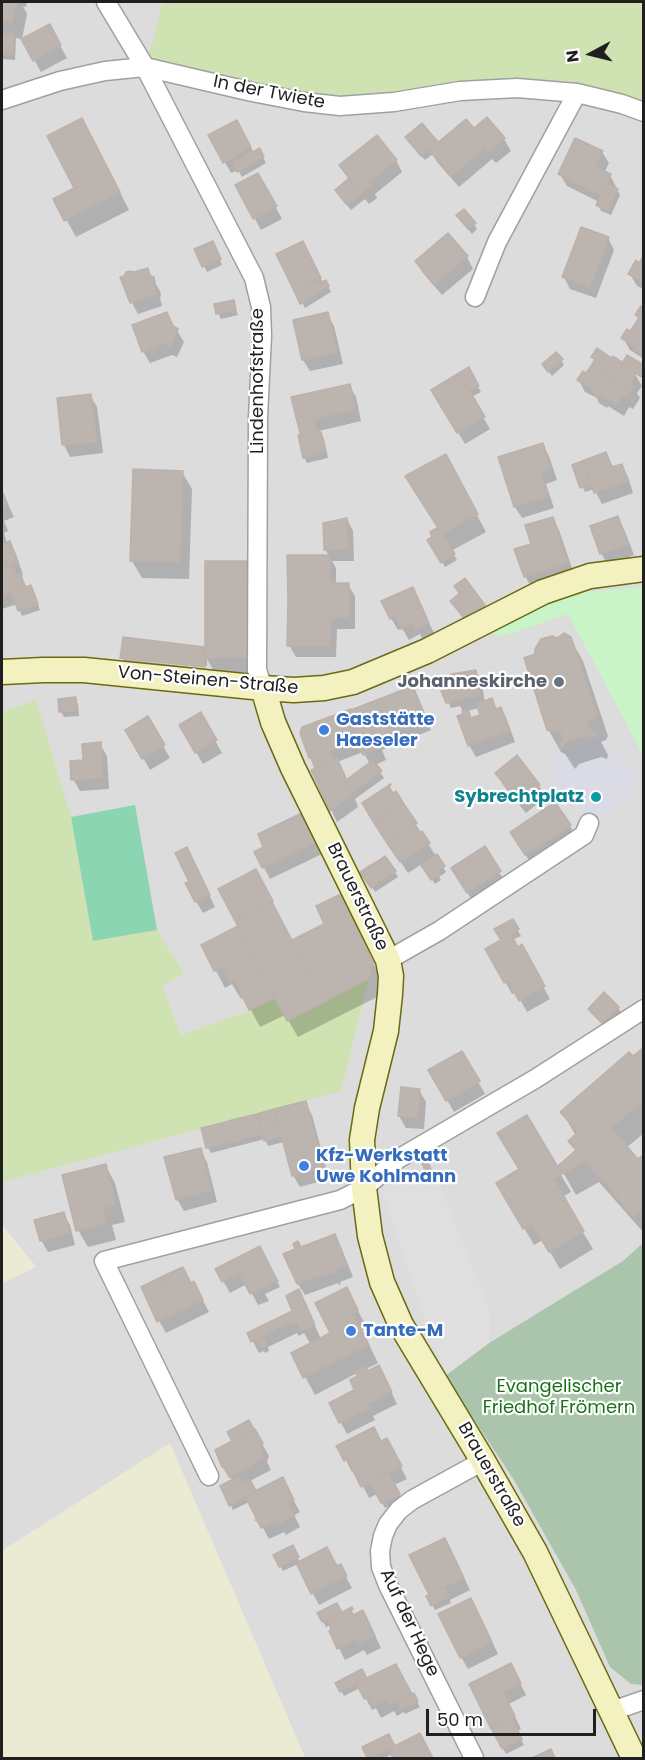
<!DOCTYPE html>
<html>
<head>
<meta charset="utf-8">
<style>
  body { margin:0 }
  #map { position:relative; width:645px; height:1760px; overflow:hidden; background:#eeebe6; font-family:Poppins,sans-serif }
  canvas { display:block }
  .frame { position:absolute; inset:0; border:3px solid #1f1f1f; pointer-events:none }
  .north { position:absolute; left:561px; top:24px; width:60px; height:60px; -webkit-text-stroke:4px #fff; paint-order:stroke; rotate:263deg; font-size:16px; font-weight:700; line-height:24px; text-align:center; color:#1f1f1f }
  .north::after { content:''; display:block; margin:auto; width:21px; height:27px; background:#1f1f1f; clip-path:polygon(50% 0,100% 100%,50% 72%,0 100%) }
  .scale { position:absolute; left:426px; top:1709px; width:170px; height:27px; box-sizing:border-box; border:3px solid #1f1f1f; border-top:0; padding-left:8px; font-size:18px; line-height:21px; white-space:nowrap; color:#1f1f1f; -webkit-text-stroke:4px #fff; paint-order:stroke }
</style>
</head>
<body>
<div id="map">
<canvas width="645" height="1760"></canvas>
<div class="frame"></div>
<div class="north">N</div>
<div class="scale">50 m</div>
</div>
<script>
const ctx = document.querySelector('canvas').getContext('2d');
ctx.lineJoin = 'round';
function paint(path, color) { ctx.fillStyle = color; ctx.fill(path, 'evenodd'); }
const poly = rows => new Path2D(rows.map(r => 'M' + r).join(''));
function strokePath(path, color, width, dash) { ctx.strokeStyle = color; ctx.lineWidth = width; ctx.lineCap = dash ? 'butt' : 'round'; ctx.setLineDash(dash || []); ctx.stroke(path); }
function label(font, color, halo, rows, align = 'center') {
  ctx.font = font + ' Poppins,sans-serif'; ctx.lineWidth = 4.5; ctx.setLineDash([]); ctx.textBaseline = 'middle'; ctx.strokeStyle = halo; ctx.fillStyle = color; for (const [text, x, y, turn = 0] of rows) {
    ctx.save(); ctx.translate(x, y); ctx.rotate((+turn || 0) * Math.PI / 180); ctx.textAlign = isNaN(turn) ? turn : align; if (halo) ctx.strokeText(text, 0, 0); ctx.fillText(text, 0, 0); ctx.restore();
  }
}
const residential = poly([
  [2,2,643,2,643,1758,305,1758,170,1444,2,1551,2,1283,36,1267,2,1225]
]);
const farmland = poly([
  [2,1225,36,1267,2,1283],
  [170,1443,305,1758,2,1758,2,1551]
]);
const grass = poly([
  [162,2,643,2,643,113,577,93,340,106,145,67,156,31],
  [36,700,71,817,93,941,157,930,184,974,162,986,181,1035,249,1011,275,998,287,1021,369,978,341,1091,2,1182,2,712]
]);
const cemetery = poly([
  [643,1243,643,1685,631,1684,610,1667,576,1590,514,1480,445,1376,489,1343,623,1261]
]);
const park = poly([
  [643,587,643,755,568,614,503,636,492,634,512,616,552,599,587,592]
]);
const pitch = poly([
  [135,805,157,930,93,941,71,817]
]);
const parking = poly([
  [414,1174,437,1178,490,1311,489,1343,445,1376,381,1190]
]);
const plaza = poly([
  [599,737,606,739,639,778,594,831,585,816,548,770,557,763,557,752]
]);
const shadow = poly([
  [2,2,27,2,26,7,23,6,27,14,22,39,16,38,15,60,2,59],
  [49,26,67,58,41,72,23,40],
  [487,119,504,139,511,151,496,163,492,159,459,187,437,162,433,154,425,160,410,143,422,125,437,144,473,130],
  [243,134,254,153,259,150,266,163,242,177,238,170,231,173,210,136],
  [92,137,129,210,76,237,55,199,76,188],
  [602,152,609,163,604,173,610,175,620,195,611,215,601,211,598,205,599,202,567,186,560,174],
  [396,160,402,172,375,194,377,198,369,204,365,199,351,210,340,196],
  [258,175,282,219,261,230,237,186],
  [461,221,474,224,477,229,472,234],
  [448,235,467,257,473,269,442,295,423,273,417,262],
  [608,238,614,250,596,298,570,289,564,277],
  [215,248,222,265,207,272,196,250],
  [278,255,309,255,323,283,326,282,331,292,305,308],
  [644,258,644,289,637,286,630,274],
  [147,269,160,291,161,295,160,298,162,306,138,314,132,303,122,278],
  [233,302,238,315,221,319,218,313],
  [644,310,644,361,641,357,630,350,623,338,631,333,640,319,637,315],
  [167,314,184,342,177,357,172,355,150,363,143,351],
  [327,314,334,326,343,364,310,371,303,360],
  [593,357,612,360,614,358,623,364,627,357,644,367,644,379,635,374,642,386,637,393,640,398,633,409,629,407,624,416,608,406,607,408,599,403,597,398,585,392,579,380,586,375,595,361],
  [561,360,564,365,552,376,547,370],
  [468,369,481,392,471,397,490,429,465,444,433,390],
  [349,385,356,397,361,421,319,431,324,439,328,458,307,463,304,457,303,438,293,399],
  [90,395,97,407,103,453,70,457,64,445,59,399],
  [542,445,549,456,557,480,546,484,554,508,522,518,515,507,500,458],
  [606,454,614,468,621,466,628,477,633,493,602,504,594,489,585,492,574,466],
  [182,472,192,489,189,579,142,578,132,561],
  [455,474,486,532,451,551,457,560,445,567,429,541,434,538,432,533,439,529],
  [3,494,14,517,4,521,8,531,4,533,7,543,10,542,16,554,23,575,21,576,27,588,34,593,40,610,22,616,17,604,2,609,2,608],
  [553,518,559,530,574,574,532,588,525,576,533,545],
  [617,518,624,529,634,555,608,565,601,553],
  [347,519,353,531,354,561,332,561,336,568,336,585,348,585,355,596,355,629,337,629,336,657,296,657,289,645,329,556,325,549],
  [206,562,246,562,256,580,256,675,216,675,207,659,207,666,123,656,123,659,207,669,207,672,125,663,122,657,124,638,203,648,206,653],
  [412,589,435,635,423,640,420,634,409,640,402,628,398,630,391,618],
  [461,594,484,605,491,617,474,631,459,613,452,602],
  [570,638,583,661,608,736,606,740,601,742,608,755,607,759,601,757,579,764,575,769,565,754,561,752,548,729,537,655,558,640],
  [476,672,482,683,485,703,492,700,497,710,500,709,507,720,515,742,476,757,469,745,465,715,460,706,451,708,448,702,452,691,456,697],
  [479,708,482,715,472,719,467,711],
  [413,688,419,700,431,730,382,750,386,760,375,765,384,778,355,799,358,807,337,822,313,770,317,769,311,758],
  [363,752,370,764,347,781,337,762],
  [75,699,78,704,79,716,64,717,61,712],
  [200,714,222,753,203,764,181,726],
  [147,718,170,758,150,770,127,730],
  [100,744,107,756,109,789,80,791,73,779,85,761],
  [497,773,539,786,546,797,526,813,503,785],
  [396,793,446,872,439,877,441,880,435,884,422,864,408,873,370,816],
  [308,826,322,854,270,879,256,852],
  [570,826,576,837,533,866,519,845],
  [193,861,215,907,203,913,196,901,191,882],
  [362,872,395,872,398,877,375,892],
  [499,872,506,883,474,903,459,880],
  [263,882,292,942,326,924,340,896,350,913,382,982,379,996,298,1037,285,1015,260,1027,244,997,241,999,232,984,225,988,203,946,240,927,220,889],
  [512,921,521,936,512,940,517,948,521,946,550,999,527,1012,516,992,512,994,487,949,503,940,496,929],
  [618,1007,621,1013,606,1028,593,1015,590,1009],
  [644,1049,644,1133,626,1148,638,1161,644,1156,644,1233,599,1182,576,1195,560,1167,577,1152,570,1141,576,1136,562,1112],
  [462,1053,485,1094,454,1112,430,1071],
  [419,1090,426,1102,424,1129,406,1128,399,1116],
  [305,1103,312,1115,329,1179,300,1187,293,1175,284,1142,268,1146,265,1139,211,1153,208,1148,203,1129],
  [527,1117,571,1192,562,1197,593,1249,560,1269,543,1240,534,1245,498,1183,520,1170],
  [200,1150,207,1162,217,1202,184,1211,177,1199],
  [424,1163,430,1167,433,1175,430,1176],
  [105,1165,115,1183,125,1222,112,1225,116,1240,88,1247,78,1230],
  [63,1213,70,1225,75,1245,48,1252,41,1240],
  [335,1235,341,1247,353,1277,340,1282,341,1284,339,1285,338,1283,305,1295,298,1284,301,1249],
  [267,1260,280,1287,265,1294,269,1301,258,1305,247,1284,230,1293,217,1270],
  [194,1283,209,1312,166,1333,159,1321],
  [299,1291,321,1339,332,1334,356,1307,367,1328,362,1330,378,1363,366,1369,368,1373,385,1379,397,1404,373,1416,375,1420,347,1434,331,1404,356,1391,359,1377,357,1373,315,1395,293,1354,311,1345,304,1333,299,1336,297,1333,268,1347,269,1351,265,1353,264,1351,259,1353,249,1334,294,1311],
  [249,1422,269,1456,267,1462,271,1470,250,1481,256,1493,287,1489,300,1512,294,1515,300,1527,286,1535,284,1532,269,1539,249,1502,233,1510,222,1487,235,1480,230,1478,223,1466,234,1442,229,1433],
  [381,1443,393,1452,407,1479,394,1485,402,1500,385,1508,377,1494,369,1498,355,1470,352,1472,339,1447],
  [294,1550,301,1564,337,1568,340,1566,352,1588,319,1605,298,1564,283,1571,275,1556],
  [451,1551,470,1590,450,1600,451,1603,435,1610,428,1597],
  [337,1605,342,1614,353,1616,369,1623,381,1648,367,1655,364,1650,345,1660,339,1648,331,1625,326,1627,319,1614],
  [477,1611,498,1654,468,1669,461,1657],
  [517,1677,526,1695,509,1704,521,1729,517,1731,524,1745,506,1754,471,1685],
  [366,1680,412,1695,416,1700,420,1707,405,1714,404,1712,397,1716,394,1711,381,1718,376,1708,372,1710,360,1688,344,1696,337,1683],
  [388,1736,395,1748,426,1747,432,1758,395,1758,393,1754,384,1758,369,1758,364,1748]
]);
const building = poly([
  [2,2,17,2,12,23,2,21,2,2],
  [50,24,61,45,33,61,21,39,50,24],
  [14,32,13,55,2,54,2,33,10,34,14,32],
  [487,117,505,138,488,152,485,148,451,176,429,150,466,119,474,128,487,117],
  [82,118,120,192,64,221,53,199,74,188,47,136,82,118],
  [237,120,251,147,223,163,208,135,237,120],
  [422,123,438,142,421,156,405,137,422,123],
  [377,135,397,160,369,182,371,186,361,194,339,165,377,135],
  [575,138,603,151,595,167,611,174,601,196,558,174,575,138],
  [260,148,264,157,237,172,232,163,260,148],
  [258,173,277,206,253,219,235,185,258,173],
  [349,178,361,194,347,205,335,190,349,178],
  [607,183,618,189,608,211,596,205,607,183],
  [464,209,476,223,468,229,456,215,464,209],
  [581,227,609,237,590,287,562,277,581,227],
  [448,233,468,256,434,285,415,261,448,233],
  [213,241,221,259,202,267,194,249,213,241],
  [303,241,321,278,294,291,276,254,303,241],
  [644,255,644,282,628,274,636,260,639,263,644,255],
  [148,268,150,276,154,277,155,282,154,285,157,294,130,303,120,277,124,276,126,272,131,271,134,272,148,268],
  [318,279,319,283,326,280,329,286,300,304,294,291,318,279],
  [234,300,236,310,216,314,214,304,234,300],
  [641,306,644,308,644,330,635,324,639,317,635,315,641,306],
  [167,312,173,326,178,329,170,347,164,343,142,352,132,325,167,312],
  [328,312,337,352,302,360,293,320,328,312],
  [635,324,644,330,644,355,635,350,636,347,621,338,627,329,630,331,635,324],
  [597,348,612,358,613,356,622,362,621,364,636,373,631,382,634,385,630,391,591,366,595,359,591,357,597,348],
  [556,352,563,359,548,372,542,364,556,352],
  [627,355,644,365,644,373,642,376,622,363,627,355],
  [591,366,630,391,626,398,622,396,617,405,601,395,600,397,591,391,592,389,577,380,583,371,586,373,591,366],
  [469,367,479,386,469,391,459,373,469,367],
  [459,373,485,417,457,433,431,390,459,373],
  [350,384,356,409,314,419,317,433,301,437,291,397,350,384],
  [91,394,97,442,62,445,57,398,91,394],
  [321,432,326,452,303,458,298,435,300,435,301,437,321,432],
  [543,443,551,468,541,472,548,496,514,507,498,457,543,443],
  [606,452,612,467,622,464,628,481,594,493,582,461,606,452],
  [446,454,478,514,442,534,405,476,446,454],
  [582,461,590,484,580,488,572,465,582,461],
  [133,469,183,471,180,562,130,561,133,469],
  [2,493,3,493,8,505,2,508,2,493],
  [618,516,628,544,600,554,590,526,618,516],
  [553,517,568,563,524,577,514,549,531,544,525,525,553,517],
  [347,518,348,549,324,550,323,523,347,518],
  [437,528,455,554,441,563,427,540,432,537,430,532,437,528],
  [10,541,18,563,2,569,2,544,10,541],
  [287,555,330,555,330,583,349,583,349,600,288,600,287,555],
  [205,561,247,561,247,658,205,658,205,561],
  [13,565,16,574,20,573,25,587,2,596,2,569,13,565],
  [465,578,470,585,460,594,454,586,465,578],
  [31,585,38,604,18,611,11,592,31,585],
  [470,585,485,605,466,620,450,601,470,585],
  [413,587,429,623,415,629,413,623,401,629,395,616,390,619,381,601,413,587],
  [288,600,349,600,349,618,331,618,330,646,287,646,288,600],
  [564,633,571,637,594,706,596,713,594,718,587,720,590,730,596,732,595,737,588,735,566,742,562,748,559,745,563,740,560,730,553,732,547,730,524,658,535,654,535,649,541,639,552,636,557,638,564,633],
  [123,637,204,647,205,667,120,658,123,637],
  [476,670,480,695,455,701,451,674,476,670],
  [413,686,426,718,377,738,381,748,363,755,357,740,330,751,334,759,315,768,311,758,309,758,300,733,302,727,351,709,351,710,413,686],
  [453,689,455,701,446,703,441,691,453,689],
  [76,697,77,711,59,712,58,699,76,697],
  [492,698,496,709,501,707,510,730,486,739,477,716,480,715,476,704,492,698],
  [468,709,471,718,477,716,486,739,468,746,457,716,463,714,462,711,468,709],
  [201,712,217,740,195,753,179,725,201,712],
  [148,716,165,745,142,759,125,730,148,716],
  [101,742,103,778,71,780,70,761,83,760,82,744,101,742],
  [517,755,540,785,519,802,495,773,517,755],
  [337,758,353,794,330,811,311,770,337,758],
  [373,760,382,771,352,793,346,780,373,760],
  [391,784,389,787,393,793,396,791,404,804,374,823,362,803,391,784],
  [555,802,571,825,525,855,510,832,555,802],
  [404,804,417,823,387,843,374,823,404,804],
  [302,813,317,842,262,868,254,852,263,847,258,834,302,813],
  [417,823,414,826,419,833,422,831,430,843,400,862,387,843,417,823],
  [485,846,501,871,467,893,451,868,485,846],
  [187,847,210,895,195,902,185,883,189,882,175,853,187,847],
  [437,854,445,866,437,871,440,874,431,880,421,865,437,854],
  [385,856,396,871,388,876,378,861,385,856],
  [378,861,388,876,379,882,369,866,378,861],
  [369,866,379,882,371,888,360,872,369,866],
  [256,869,273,901,235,921,218,889,256,869],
  [341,894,373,963,369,978,324,1002,292,940,324,924,316,906,341,894],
  [272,902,324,1002,287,1021,235,921,272,902],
  [513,919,519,929,501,940,494,929,513,919],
  [238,926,275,998,249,1010,234,980,230,983,222,967,214,971,201,945,238,926],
  [515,932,511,935,518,947,522,944,545,986,519,1001,508,981,504,983,485,949,515,932],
  [604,992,619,1007,602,1023,588,1009,604,992],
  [644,1047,644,1104,642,1102,611,1128,638,1159,644,1154,644,1208,633,1216,585,1161,562,1174,558,1166,576,1150,568,1141,578,1132,560,1112,629,1052,633,1056,644,1047],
  [462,1051,480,1081,446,1101,428,1070,462,1051],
  [401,1087,420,1089,418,1118,398,1116,401,1087],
  [306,1101,324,1168,292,1176,274,1109,306,1101],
  [274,1109,281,1137,264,1141,257,1114,274,1109],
  [257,1114,262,1134,237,1141,232,1120,257,1114],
  [527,1115,562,1174,554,1179,584,1231,549,1252,532,1224,523,1229,496,1183,519,1169,497,1133,527,1115],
  [232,1120,237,1141,228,1143,222,1123,232,1120],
  [222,1123,228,1143,206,1148,201,1128,222,1123],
  [201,1148,212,1190,176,1200,164,1157,201,1148],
  [427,1160,431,1169,425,1171,422,1162,427,1160],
  [106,1164,116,1204,103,1208,107,1223,76,1231,62,1175,106,1164],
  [64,1212,70,1233,40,1241,34,1220,64,1212],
  [335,1234,347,1265,335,1270,336,1272,331,1274,331,1272,297,1284,283,1254,295,1249,293,1244,298,1241,301,1247,335,1234],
  [260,1246,273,1272,258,1279,263,1288,250,1294,239,1273,222,1282,215,1269,260,1246],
  [183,1267,191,1283,194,1281,203,1300,178,1312,161,1277,183,1267],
  [273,1272,278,1281,263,1288,258,1279,273,1272],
  [161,1277,178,1312,157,1322,141,1287,161,1277],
  [347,1287,358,1310,353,1313,369,1345,303,1378,291,1353,330,1333,315,1303,347,1287],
  [299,1289,315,1325,301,1332,297,1322,291,1325,290,1322,251,1342,247,1333,292,1311,286,1296,299,1289],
  [264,1338,267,1345,261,1348,257,1341,264,1338],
  [379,1365,392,1392,367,1404,370,1408,339,1423,329,1403,354,1390,350,1380,357,1376,355,1371,366,1366,368,1371,379,1365],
  [249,1420,254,1429,232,1441,227,1432,249,1420],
  [374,1427,381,1441,387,1438,402,1466,361,1487,347,1459,344,1461,336,1446,374,1427],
  [255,1429,263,1443,261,1449,265,1458,229,1477,224,1468,222,1467,215,1450,255,1429],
  [389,1473,400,1494,381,1503,370,1482,389,1473],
  [239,1476,242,1482,223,1492,220,1486,239,1476],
  [283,1477,294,1500,288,1503,295,1515,278,1524,276,1521,261,1528,258,1522,255,1520,257,1520,245,1496,283,1477],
  [250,1479,256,1491,229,1506,223,1492,250,1479],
  [445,1538,464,1578,429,1595,409,1555,445,1538],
  [293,1545,299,1557,279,1567,273,1555,293,1545],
  [327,1547,337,1566,341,1564,347,1576,311,1594,296,1563,327,1547],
  [445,1587,449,1597,431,1606,426,1596,445,1587],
  [471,1598,492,1642,460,1658,438,1614,471,1598],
  [337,1603,342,1612,322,1622,317,1613,337,1603],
  [352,1607,353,1609,351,1610,353,1615,363,1610,375,1636,359,1644,356,1639,337,1649,329,1631,331,1629,327,1620,352,1607],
  [511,1663,521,1683,503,1692,515,1716,491,1729,469,1684,511,1663],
  [396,1664,412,1694,389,1705,386,1700,373,1707,369,1697,364,1699,356,1683,396,1664],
  [362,1669,367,1678,340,1692,335,1683,362,1669],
  [414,1693,418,1701,401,1710,397,1701,414,1693],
  [512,1718,522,1739,502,1749,491,1728,512,1718],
  [420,1733,433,1758,393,1758,389,1749,420,1733],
  [389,1734,395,1746,370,1758,367,1758,362,1747,389,1734],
  [551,1749,555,1758,532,1758,551,1749]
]);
const minor = poly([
  [106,2,145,67,254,278,261,307,262,336,258,417,257,670,263,688],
  [2,100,60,81,105,71,145,67,252,92,304,102,340,106,394,102,460,91,517,88,577,93,622,104,644,112],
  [475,297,497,242,577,93],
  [388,960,439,931,584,835,589,823],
  [209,1476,104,1261,340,1200,364,1188,398,1159,535,1079,644,1009],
  [612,1711,644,1700],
  [474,1758,388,1585,381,1567,380,1551,383,1536,388,1524,399,1510,412,1500,483,1461]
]);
const secondary = poly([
  [2,672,43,670,84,670,263,688,294,690,324,688,353,682,427,651,543,592,590,576,644,569],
  [263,688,273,722,293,768,388,960,391,976,390,994,386,1031,367,1108,362,1140,364,1188,370,1236,382,1282,401,1325,483,1461,535,1552,634,1758]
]);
const markers = [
  [559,682,6,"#6b7280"],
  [324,730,6,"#3f7fe0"],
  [596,797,6,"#0f9aa8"],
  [304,1166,6,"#3f7fe0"],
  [351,1331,6,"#3f7fe0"]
];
const streetNames = [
  ["In der Twiete",269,93,11],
  ["Lindenhofstraße",258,381,-90],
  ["Von-Steinen-Straße",208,681,5],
  ["Brauerstraße",357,897,64],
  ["Brauerstraße",491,1475,60],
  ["Auf der Hege",409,1623,65]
];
const worshipNames = [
  ["Johanneskirche",547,682]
];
const shopNames = [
  ["Gaststätte",336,720],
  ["Haeseler",336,741],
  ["Kfz-Werkstatt",316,1156],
  ["Uwe Kohlmann",316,1177],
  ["Tante-M",363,1331]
];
const cultureNames = [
  ["Sybrechtplatz",584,797]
];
const parkNames = [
  ["Evangelischer",559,1387],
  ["Friedhof Frömern",559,1408]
];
paint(residential, '#dddcdc');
paint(farmland, '#ebebd3');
paint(grass, '#cee3b1');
paint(cemetery, '#aac5ab');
paint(park, '#c8f4c8');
paint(pitch, '#8cd5b2');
paint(parking, '#dfdfdf');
paint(plaza, '#dadbe4');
paint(shadow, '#0003');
paint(building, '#bbb4af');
strokePath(building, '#beb1aa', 1.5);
strokePath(minor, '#a0a0a0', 21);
strokePath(secondary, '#696a11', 27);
strokePath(minor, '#fff', 18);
strokePath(secondary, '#f3f1c0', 24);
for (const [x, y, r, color] of markers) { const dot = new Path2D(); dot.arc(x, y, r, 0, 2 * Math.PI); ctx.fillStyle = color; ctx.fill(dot); strokePath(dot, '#fff', 2); }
label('18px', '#1f1f1f', '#fff', streetNames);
label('bold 18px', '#5b616d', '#fff', worshipNames, 'right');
label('bold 18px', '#366cbe', '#fff', shopNames, 'left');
label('bold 18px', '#0d838f', '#fff', cultureNames, 'right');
label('18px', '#187218', '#fff', parkNames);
</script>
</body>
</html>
